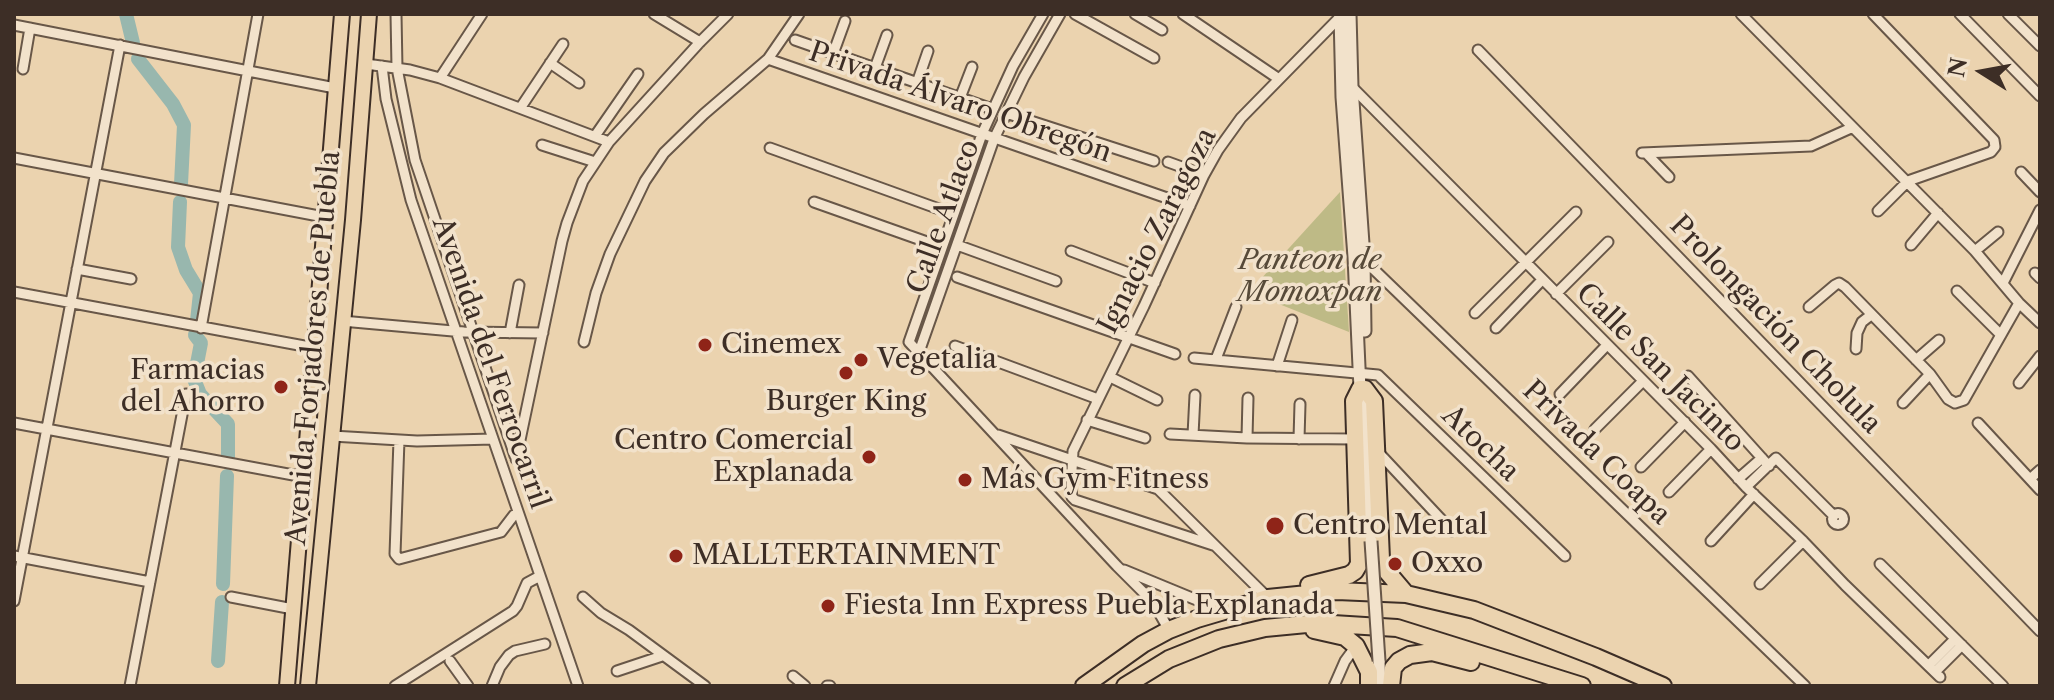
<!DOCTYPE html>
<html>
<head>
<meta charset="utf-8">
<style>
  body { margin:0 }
  #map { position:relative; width:2054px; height:700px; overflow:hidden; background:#ebd3af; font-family:"Libre Caslon Text",serif }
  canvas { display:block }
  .frame { position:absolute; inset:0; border:16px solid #3d2e26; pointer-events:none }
  .north { position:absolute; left:1942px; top:32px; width:80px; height:80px; -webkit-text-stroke:6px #f2e2cb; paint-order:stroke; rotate:281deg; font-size:22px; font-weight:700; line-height:32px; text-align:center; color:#3d2e26 }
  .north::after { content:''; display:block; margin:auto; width:28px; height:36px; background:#3d2e26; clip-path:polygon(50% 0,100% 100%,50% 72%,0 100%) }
</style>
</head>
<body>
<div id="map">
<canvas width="2054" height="700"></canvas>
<div class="frame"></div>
<div class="north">N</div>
</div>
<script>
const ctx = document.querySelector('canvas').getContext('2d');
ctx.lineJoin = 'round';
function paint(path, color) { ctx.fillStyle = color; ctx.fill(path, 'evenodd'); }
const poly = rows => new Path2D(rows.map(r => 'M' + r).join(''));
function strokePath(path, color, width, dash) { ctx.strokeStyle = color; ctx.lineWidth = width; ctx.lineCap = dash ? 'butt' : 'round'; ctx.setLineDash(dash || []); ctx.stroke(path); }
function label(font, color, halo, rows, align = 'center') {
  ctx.font = font + ' "Libre Caslon Text",serif'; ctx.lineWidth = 7; ctx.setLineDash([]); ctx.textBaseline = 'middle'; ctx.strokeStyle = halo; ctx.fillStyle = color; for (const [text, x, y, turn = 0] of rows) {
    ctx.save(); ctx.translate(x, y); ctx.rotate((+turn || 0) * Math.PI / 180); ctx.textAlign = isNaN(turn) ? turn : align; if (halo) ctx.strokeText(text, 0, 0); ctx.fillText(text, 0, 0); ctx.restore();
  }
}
const green = poly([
  [1340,192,1349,332,1249,292]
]);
const river = poly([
  [126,14,133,43],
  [138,59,173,104,184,125,181,184],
  [180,202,178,247,186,270,200,293,197,321],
  [195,335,201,343,194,379,200,394,228,424,228,458],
  [223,584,227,476],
  [218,661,222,602]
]);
const minor = poly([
  [396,14,397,68,415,160,515,456],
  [654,14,700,42],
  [1043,14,1013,66,982,134,909,342,1117,566,1153,602,1169,630],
  [1075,14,1154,58],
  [1135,14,1162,30],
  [1183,14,1279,79],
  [1741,14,1975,251,2019,303,2040,323],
  [1873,14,1994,140,1995,147,1991,152,1908,181,1878,211],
  [1960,14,2040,96],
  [2008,14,2040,46],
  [14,25,335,88],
  [795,40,992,109],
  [1478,50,2040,631],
  [833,54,845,21],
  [768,59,1190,206],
  [550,63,579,83],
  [366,64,410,70,440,78,609,142],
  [382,66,386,99,411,200,578,686],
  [875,68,887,35],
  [23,69,30,28],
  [440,78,482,14],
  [917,83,928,51],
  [1352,87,1711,449,1746,487,1803,541,1845,585,1940,677],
  [960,98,972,67],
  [521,107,563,44],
  [1006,113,1154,161],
  [595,136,638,74],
  [542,145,595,162],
  [770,148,953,214],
  [1642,153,1811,146,1851,128],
  [1646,153,1669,177],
  [14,158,324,217],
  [1168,162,1204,175],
  [2021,172,2040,192],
  [814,202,941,247],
  [957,245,1056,281],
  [1911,245,1938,213],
  [1071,251,1155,283],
  [1975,251,1998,232],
  [1362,258,1805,686],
  [77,269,131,279],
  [2035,273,2040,278],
  [957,277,1175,354],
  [2003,283,2040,210],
  [1957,291,2001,335],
  [14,292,315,348],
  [1556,294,1608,242],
  [1809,307,1835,285,1839,283,1845,287,1930,374,1948,399,1955,403,1964,400,2019,303],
  [1475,313,1576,212],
  [342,321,464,332,543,333],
  [201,328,258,14],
  [1496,328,1542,280],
  [510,333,519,285],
  [584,342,596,293,610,254,645,181,664,153,704,114,768,59,799,14],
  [955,346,1098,399],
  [1856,349,1857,333,1862,322,1871,315],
  [919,352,994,139,1024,77,1060,14],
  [1194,358,1378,375,1565,556],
  [1216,359,1236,307],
  [1916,360,1939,340],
  [1277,366,1292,320],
  [1688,376,1769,466],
  [1110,377,1157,400],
  [2019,383,2040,356],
  [1560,394,1607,345],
  [1903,403,1930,374],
  [1087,420,1145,438],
  [14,423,304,477],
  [1978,423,2040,490],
  [1595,429,1643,381],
  [1170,434,1247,438,1355,439],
  [998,435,1158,489,1268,598],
  [1193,435,1195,395],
  [332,436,417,441,493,439],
  [1247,438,1248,398],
  [1299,439,1300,404],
  [399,440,395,554,399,559,501,532,514,515,518,513],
  [1378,452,1452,531],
  [516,459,562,241,567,223,583,181,609,142,700,42,728,14],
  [1641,467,1685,422],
  [1738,479,1762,458],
  [2030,479,2040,470],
  [1746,487,1776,458,1834,516],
  [1669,492,1711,449],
  '1832.5 519a5.5 5.5 0 1 1 11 0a5.5 5.5 0 1 1-11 0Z',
  [1711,541,1754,494],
  [1213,545,1075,500,1072,497,1071,490,1073,451,1144,306,1204,175,1218,150,1241,118,1343,14],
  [14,556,150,582],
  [1880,564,2003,686],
  [1124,570,1221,610],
  [1760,584,1803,541],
  [231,597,293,609],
  [583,597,601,613,629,630,705,686],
  [14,601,120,45],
  [450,661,468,686],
  [1929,665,1955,639],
  [617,671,662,656],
  [1935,672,1962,645],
  [793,676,805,686],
  [130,686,186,394],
  [395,686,513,611,517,606,527,583,540,576],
  [492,686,500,667,509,655,515,651,545,644],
  [827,686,830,686],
  [1334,686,1345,661,1356,646]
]);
const tertiary = poly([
  [1340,14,1342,97,1354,257,1360,389,1363,400,1371,541],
  [1350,14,1352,87,1364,258,1365,331],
  [1379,661,1380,686]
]);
const primary = poly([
  [287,686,342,14],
  [308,686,353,220,369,14]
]);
const trunk = poly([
  [1309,585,1349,575,1355,571,1359,564,1354,401,1360,389,1365,389,1374,401,1381,559,1384,568,1406,594],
  [1314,630,1345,637,1356,646,1369,672,1369,686],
  [1084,686,1143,644,1169,630,1197,619,1268,598,1337,591,1406,594,1474,610,1596,657,1663,686],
  [1125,686,1169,659,1219,639,1265,628,1317,623,1397,628,1582,686],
  [1391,686,1393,668,1399,661,1410,655,1432,652,1471,662]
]);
const tertiaryBridge = poly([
  [1371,541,1379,661]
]);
const markers = [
  [705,345,8,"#8f2418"],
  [861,360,8,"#8f2418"],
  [846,373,8,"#8f2418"],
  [281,387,8,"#8f2418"],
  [869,457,8,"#8f2418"],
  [965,480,8,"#8f2418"],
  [1275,526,10,"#8f2418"],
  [676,556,8,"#8f2418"],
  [1395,564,8,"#8f2418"],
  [828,606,8,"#8f2418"]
];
const streetNames = [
  ["Privada Álvaro Obregón",960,103,19],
  ["Calle Atlaco",944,217,-70],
  ["Ignacio Zaragoza",1158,231,-63],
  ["Prolongación Cholula",1775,325,46],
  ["Avenida Forjadores de Puebla",314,348,-85],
  ["Avenida del Ferrocarril",490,363,71],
  ["Calle San Jacinto",1660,368,45],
  ["Atocha",1480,444,44],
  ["Privada Coapa",1596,453,44]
];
const parkNames = [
  ["Panteon de",1310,261],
  ["Momoxpan",1310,293]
];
const poiNames = [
  ["Cinemex",721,345],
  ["Vegetalia",877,360],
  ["Farmacias",265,371,"right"],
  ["del Ahorro",265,403,"right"],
  ["Burger King",846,402,"center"],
  ["Centro Comercial",853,441,"right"],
  ["Explanada",853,473,"right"],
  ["Más Gym Fitness",981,480],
  ["Centro Mental",1293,526],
  ["MALLTERTAINMENT",692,556],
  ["Oxxo",1411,564],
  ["Fiesta Inn Express Puebla Explanada",844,606]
];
paint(green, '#beba86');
strokePath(river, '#98b7ae', 14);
strokePath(minor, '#685748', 13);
strokePath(tertiary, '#685748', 15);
strokePath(primary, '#3d2e26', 18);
strokePath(trunk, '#3d2e26', 20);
strokePath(minor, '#f2e2cb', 9);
strokePath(tertiary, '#f2e2cb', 11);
strokePath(primary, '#ebd3af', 14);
strokePath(trunk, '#ebd3af', 16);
strokePath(tertiaryBridge, '#685748', 15, []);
strokePath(tertiaryBridge, '#f2e2cb', 11);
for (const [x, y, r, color] of markers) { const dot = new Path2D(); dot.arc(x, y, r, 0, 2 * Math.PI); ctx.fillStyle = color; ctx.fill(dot); strokePath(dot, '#f2e2cb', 3); }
label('28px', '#3d2e26', '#f2e2cb', streetNames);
label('italic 28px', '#574a39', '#f2e2cb', parkNames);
label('28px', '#3d2e26', '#f2e2cb', poiNames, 'left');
</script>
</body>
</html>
